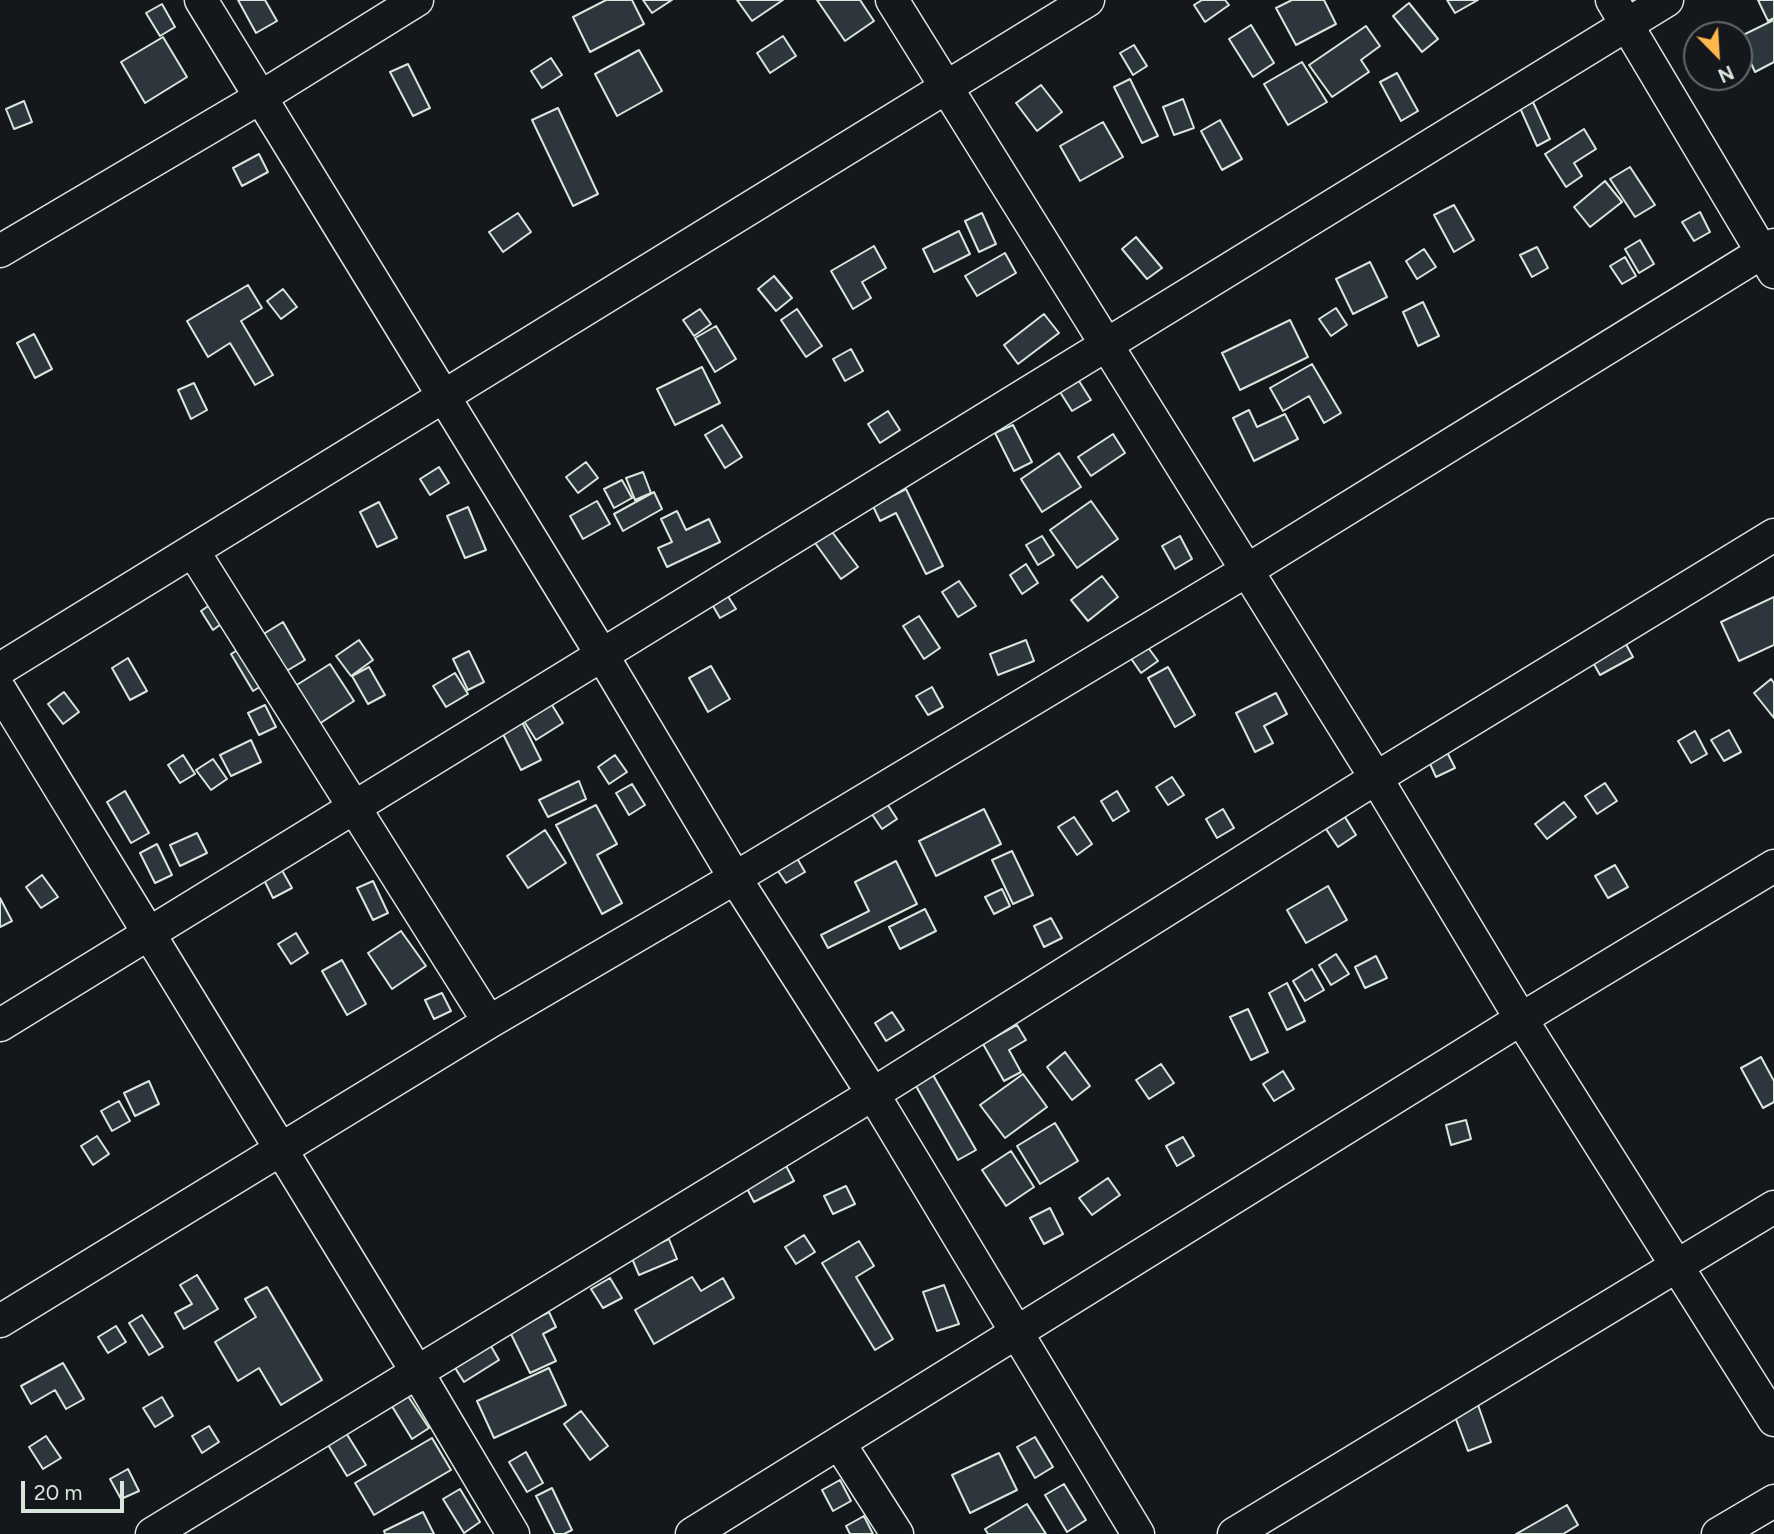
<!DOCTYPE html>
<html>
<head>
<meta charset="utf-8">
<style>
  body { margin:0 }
  #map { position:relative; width:1774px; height:1534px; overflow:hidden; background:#14181c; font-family:Figtree,sans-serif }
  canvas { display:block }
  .north { position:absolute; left:1683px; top:21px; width:70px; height:70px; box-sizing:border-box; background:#14181c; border:2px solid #626a69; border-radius:50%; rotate:156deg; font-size:19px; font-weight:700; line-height:28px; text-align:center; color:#d8e6dc }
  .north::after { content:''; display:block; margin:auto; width:24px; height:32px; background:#ffb74d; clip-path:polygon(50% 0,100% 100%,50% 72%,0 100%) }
  .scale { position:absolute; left:21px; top:1481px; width:103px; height:32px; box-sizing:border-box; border:4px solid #d8e6dc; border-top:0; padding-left:9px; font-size:21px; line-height:24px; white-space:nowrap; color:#d8e6dc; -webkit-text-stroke:5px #14181c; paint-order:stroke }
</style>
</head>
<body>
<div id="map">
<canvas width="1774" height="1534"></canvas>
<div class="north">N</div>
<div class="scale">20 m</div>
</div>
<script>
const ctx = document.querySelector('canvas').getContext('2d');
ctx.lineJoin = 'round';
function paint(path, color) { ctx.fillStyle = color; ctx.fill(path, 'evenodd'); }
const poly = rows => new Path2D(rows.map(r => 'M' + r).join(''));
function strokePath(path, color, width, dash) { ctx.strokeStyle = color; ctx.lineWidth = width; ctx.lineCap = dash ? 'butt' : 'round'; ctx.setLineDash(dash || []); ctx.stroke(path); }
const building = poly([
  [238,0,265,0,277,21,256,33,238,0],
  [606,0,632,0,644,24,590,52,573,17,606,0],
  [643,0,672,0,652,13,643,0],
  [737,0,783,0,752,21,737,0],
  [817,0,860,0,874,21,845,41,817,0],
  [1202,0,1225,0,1229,5,1205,22,1194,5,1202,0],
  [1292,0,1324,0,1336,24,1296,45,1276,8,1292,0],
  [1447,0,1478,0,1455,13,1447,0],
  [1758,0,1774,0,1774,18,1768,21,1758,0],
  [1409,3,1438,39,1422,52,1393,16,1409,3],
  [162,4,175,27,160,36,146,13,162,4],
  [1774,20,1774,62,1755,72,1739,37,1774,20],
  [1251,25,1274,63,1253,77,1229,39,1251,25],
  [1366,26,1380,46,1361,60,1369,72,1332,97,1309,65,1366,26],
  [783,36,796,56,770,73,757,53,783,36],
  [163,37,187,77,145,103,121,62,163,37],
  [1134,45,1147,66,1133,75,1120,53,1134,45],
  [639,50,662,91,617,116,595,74,639,50],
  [551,58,562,75,542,88,531,71,551,58],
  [1302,62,1327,102,1288,125,1264,84,1302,62],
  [408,64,430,108,413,116,390,72,408,64],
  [1397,73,1418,111,1401,121,1380,82,1397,73],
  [1130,79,1158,136,1142,143,1114,87,1130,79],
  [1041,85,1062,112,1037,131,1016,103,1041,85],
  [1183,99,1194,128,1174,135,1163,107,1183,99],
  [24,101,32,122,14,129,6,109,24,101],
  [1533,102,1550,139,1537,146,1520,108,1533,102],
  [558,108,598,194,573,206,532,120,558,108],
  [1220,120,1242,159,1222,170,1201,131,1220,120],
  [1103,122,1123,157,1080,181,1060,146,1103,122],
  [1584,129,1596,149,1574,163,1582,176,1566,187,1545,154,1584,129],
  [259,154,268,172,242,186,233,168,259,154],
  [1630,167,1655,205,1635,217,1610,179,1630,167],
  [1605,181,1622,202,1590,227,1574,207,1605,181],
  [1454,205,1474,240,1454,252,1434,215,1454,205],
  [1700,212,1710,232,1694,241,1682,222,1700,212],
  [518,213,531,232,503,252,489,232,518,213],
  [982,213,996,244,979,252,965,221,982,213],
  [959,231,970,254,934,272,923,249,959,231],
  [1136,237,1162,268,1147,279,1122,249,1136,237],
  [1640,240,1654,264,1639,273,1625,249,1640,240],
  [874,246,886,268,862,282,871,298,853,309,831,271,874,246],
  [1537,247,1548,268,1532,277,1520,255,1537,247],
  [1424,249,1436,267,1417,279,1406,261,1424,249],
  [1005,253,1016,273,977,296,965,276,1005,253],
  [1625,257,1636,276,1622,284,1610,266,1625,257],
  [1370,262,1387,297,1353,314,1336,279,1370,262],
  [774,276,792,298,776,311,758,289,774,276],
  [248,285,262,308,241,321,273,375,255,385,230,343,208,357,187,321,248,285],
  [283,289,297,307,281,319,267,301,283,289],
  [1423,302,1439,336,1418,346,1403,312,1423,302],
  [1336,308,1347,325,1331,336,1319,319,1336,308],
  [700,309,711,324,694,336,683,320,700,309],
  [797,309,822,346,806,357,781,320,797,309],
  [1044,314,1059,333,1018,364,1004,345,1044,314],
  [1290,320,1308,357,1240,390,1222,353,1290,320],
  [716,326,736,359,715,372,695,338,716,326],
  [34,334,52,369,35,378,17,343,34,334],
  [851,349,863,371,845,381,833,359,851,349],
  [1312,364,1341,413,1324,423,1309,396,1283,411,1270,388,1312,364],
  [702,367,720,403,675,425,657,389,702,367],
  [1079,381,1091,400,1072,411,1060,392,1079,381],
  [194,383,207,410,191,419,178,390,194,383],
  [1249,410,1257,427,1285,414,1298,439,1254,461,1233,418,1249,410],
  [888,411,900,430,880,443,868,424,888,411],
  [722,425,742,457,725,468,705,435,722,425],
  [1013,425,1032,462,1014,471,995,433,1013,425],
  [1113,434,1125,453,1091,476,1078,457,1113,434],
  [1059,453,1081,487,1042,512,1021,479,1059,453],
  [586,462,598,478,578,493,566,477,586,462],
  [439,467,449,483,430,495,420,479,439,467],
  [643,472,651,493,635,500,626,478,643,472],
  [622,480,632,498,614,508,604,489,622,480],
  [906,489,943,566,926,574,896,513,880,521,873,506,906,489],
  [654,492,662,509,623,531,614,514,654,492],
  [597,501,610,524,583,539,570,516,597,501],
  [1091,501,1118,539,1077,568,1050,530,1091,501],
  [379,502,397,538,377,547,360,512,379,502],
  [468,507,486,550,465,558,447,516,468,507],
  [677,511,686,530,709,519,720,542,667,567,658,548,672,542,661,519,677,511],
  [821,517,858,567,841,579,805,529,821,517],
  [1042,536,1054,555,1038,565,1026,545,1042,536],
  [1180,536,1192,559,1175,569,1162,546,1180,536],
  [1026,564,1038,583,1022,594,1010,575,1026,564],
  [1102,576,1118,597,1088,621,1071,600,1102,576],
  [959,581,976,606,958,617,942,592,959,581],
  [724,590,736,609,720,618,709,599,724,590],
  [1774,597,1774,645,1739,661,1721,622,1774,597],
  [220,598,232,616,213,630,201,611,220,598],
  [919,616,940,648,924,659,903,626,919,616],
  [283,622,305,660,253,691,231,654,283,622],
  [1622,637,1633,657,1600,675,1589,655,1622,637],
  [359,640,373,660,351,676,336,656,359,640],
  [1026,640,1034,661,998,675,990,654,1026,640],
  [1147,646,1158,661,1141,673,1130,657,1147,646],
  [469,651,484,682,468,690,453,659,469,651],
  [128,658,147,691,130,700,112,668,128,658],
  [330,664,354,701,316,726,292,688,330,664],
  [711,666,730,699,708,712,689,678,711,666],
  [369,667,385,695,368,704,352,676,369,667],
  [1168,667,1195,715,1175,727,1148,678,1168,667],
  [455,673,468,694,446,707,433,686,455,673],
  [1771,679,1774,683,1774,718,1754,693,1771,679],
  [932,687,943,707,928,715,916,696,932,687],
  [64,692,79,712,63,724,48,704,64,692],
  [1276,693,1287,714,1264,726,1273,743,1255,752,1236,713,1276,693],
  [549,700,563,723,536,740,522,718,549,700],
  [265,705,276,727,259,735,248,713,265,705],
  [522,722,541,760,521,770,502,732,522,722],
  [1729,730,1741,752,1724,761,1711,740,1729,730],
  [1695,731,1707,754,1691,763,1678,741,1695,731],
  [251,740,261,762,231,776,220,755,251,740],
  [1444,746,1455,768,1436,777,1426,755,1444,746],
  [183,755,195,774,180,783,168,765,183,755],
  [615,755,627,772,609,784,598,767,615,755],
  [213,759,227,779,211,790,196,770,213,759],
  [1172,777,1184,795,1168,805,1156,787,1172,777],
  [579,781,586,799,548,817,539,800,579,781],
  [1605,783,1617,801,1597,814,1585,796,1605,783],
  [632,784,645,805,629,815,616,793,632,784],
  [125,791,149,833,131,843,107,802,125,791],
  [1117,791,1129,811,1113,821,1101,801,1117,791],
  [880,793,897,819,882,829,865,804,880,793],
  [1564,802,1576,817,1547,839,1535,824,1564,802],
  [596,805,617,844,597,855,622,903,602,914,556,825,596,805],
  [984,809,1001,844,936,876,919,841,984,809],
  [1223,809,1234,828,1217,838,1206,819,1223,809],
  [1074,817,1092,844,1077,855,1058,827,1074,817],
  [1345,817,1356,835,1338,847,1326,829,1345,817],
  [545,830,566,863,528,888,507,856,545,830],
  [197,833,207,853,180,866,170,845,197,833],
  [157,844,172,875,155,883,140,853,157,844],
  [1012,851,1033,895,1013,904,992,860,1012,851],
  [794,853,805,872,786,883,774,865,794,853],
  [896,861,917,904,828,948,821,935,869,911,855,882,896,861],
  [279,865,292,888,273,898,261,874,279,865],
  [1615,865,1628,887,1608,898,1595,876,1615,865],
  [42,875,58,897,41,908,26,887,42,875],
  [373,881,388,913,373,920,357,888,373,881],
  [1328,886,1347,920,1306,943,1287,910,1328,886],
  [1002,889,1010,906,994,914,985,897,1002,889],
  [0,898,12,921,0,927,0,898],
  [925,909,936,931,900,949,889,927,925,909],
  [1051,918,1062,938,1044,947,1034,926,1051,918],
  [401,931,426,966,392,989,368,953,401,931],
  [296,933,308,953,291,964,278,944,296,933],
  [1336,954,1349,974,1331,985,1319,965,1336,954],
  [1376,956,1387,978,1365,988,1355,967,1376,956],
  [342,960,366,1004,347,1015,322,971,342,960],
  [1312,969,1324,990,1305,1001,1293,981,1312,969],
  [1287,983,1305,1021,1287,1030,1269,993,1287,983],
  [442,993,451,1011,434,1019,425,1000,442,993],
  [1248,1009,1268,1052,1251,1060,1230,1017,1248,1009],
  [892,1012,904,1030,886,1041,875,1023,892,1012],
  [1017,1025,1026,1040,1009,1050,1021,1072,1004,1081,983,1044,1017,1025],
  [1065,1052,1090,1086,1072,1100,1047,1067,1065,1052],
  [1761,1057,1774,1081,1774,1102,1763,1108,1741,1068,1761,1057],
  [1161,1064,1174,1083,1149,1099,1136,1080,1161,1064],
  [1283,1071,1294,1089,1274,1101,1263,1084,1283,1071],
  [1023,1074,1047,1107,1005,1138,980,1105,1023,1074],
  [933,1075,976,1150,958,1160,916,1086,933,1075],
  [149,1081,159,1104,135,1116,124,1093,149,1081],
  [119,1101,130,1121,112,1131,101,1111,119,1101],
  [1466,1120,1471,1139,1451,1145,1446,1125,1466,1120],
  [1055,1123,1078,1161,1040,1184,1017,1146,1055,1123],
  [97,1136,109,1154,93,1165,81,1146,97,1136],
  [1183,1137,1194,1156,1177,1166,1166,1146,1183,1137],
  [1011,1151,1034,1187,1006,1206,982,1170,1011,1151],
  [783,1160,794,1181,754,1202,743,1181,783,1160],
  [1108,1178,1120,1195,1092,1215,1079,1198,1108,1178],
  [846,1186,855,1204,833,1214,824,1196,846,1186],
  [1050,1208,1063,1234,1044,1244,1030,1218,1050,1208],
  [804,1235,815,1252,796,1264,785,1247,804,1235],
  [669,1239,677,1259,639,1275,631,1256,669,1239],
  [859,1241,874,1266,856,1277,893,1339,875,1350,822,1263,859,1241],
  [197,1275,218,1309,184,1329,175,1313,192,1304,180,1285,197,1275],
  [692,1277,701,1291,723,1278,734,1298,654,1344,635,1310,692,1277],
  [610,1278,622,1298,603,1308,591,1289,610,1278],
  [944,1285,959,1324,937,1331,923,1292,944,1285],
  [267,1287,322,1380,281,1405,259,1368,238,1381,215,1342,256,1317,245,1299,267,1287],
  [549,1312,556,1327,543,1334,556,1361,530,1373,510,1332,549,1312],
  [142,1315,163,1347,149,1355,129,1323,142,1315],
  [116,1326,126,1342,108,1353,98,1337,116,1326],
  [488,1341,499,1360,464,1382,452,1363,488,1341],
  [63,1363,84,1399,66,1409,55,1390,31,1404,21,1386,63,1363],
  [549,1368,566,1405,494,1438,477,1401,549,1368],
  [406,1393,429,1428,412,1439,390,1403,406,1393],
  [162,1397,173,1416,155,1427,143,1408,162,1397],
  [1478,1405,1491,1442,1468,1451,1454,1414,1478,1405],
  [581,1411,608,1446,590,1460,564,1424,581,1411],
  [209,1426,219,1442,202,1453,192,1436,209,1426],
  [343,1428,366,1465,347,1476,325,1440,343,1428],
  [46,1436,61,1458,43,1469,29,1447,46,1436],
  [1035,1437,1053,1467,1035,1478,1017,1447,1035,1437],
  [432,1438,451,1470,374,1515,355,1483,432,1438],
  [526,1452,543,1483,527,1492,509,1462,526,1452],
  [999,1453,1017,1490,970,1513,952,1475,999,1453],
  [128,1469,139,1491,121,1499,110,1479,128,1469],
  [840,1480,851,1501,833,1511,822,1490,840,1480],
  [1064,1484,1086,1520,1067,1532,1045,1495,1064,1484],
  [552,1488,572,1530,564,1534,555,1534,536,1496,552,1488],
  [460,1489,480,1522,464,1533,443,1499,460,1489],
  [1027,1504,1046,1534,988,1534,985,1529,1027,1504],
  [1567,1505,1578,1525,1563,1534,1516,1534,1567,1505],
  [423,1512,434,1534,385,1534,384,1531,423,1512],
  [864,1516,873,1534,850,1534,846,1526,864,1516]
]);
const street = poly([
  [201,0,602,655,735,878,873,1094,1138,1534],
  [892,0,1376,778,1521,1019,1774,1420],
  [1612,0,1774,272],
  [0,251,261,97,417,0],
  [193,551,489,1022],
  [0,669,1088,0],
  [0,690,417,1372,513,1534],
  [0,1025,1667,0],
  [0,1321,489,1022,735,878,1246,571,1774,245],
  [839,1443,897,1534],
  [152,1534,873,1094,1376,778,1774,535],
  [692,1534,1521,1019,1774,866],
  [1234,1534,1774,1207],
  [1718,1534,1774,1501]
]);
paint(building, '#2c363c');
strokePath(building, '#d8e6dc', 2);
strokePath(street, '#d8e6dc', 35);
strokePath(street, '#14181c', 32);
</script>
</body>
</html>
